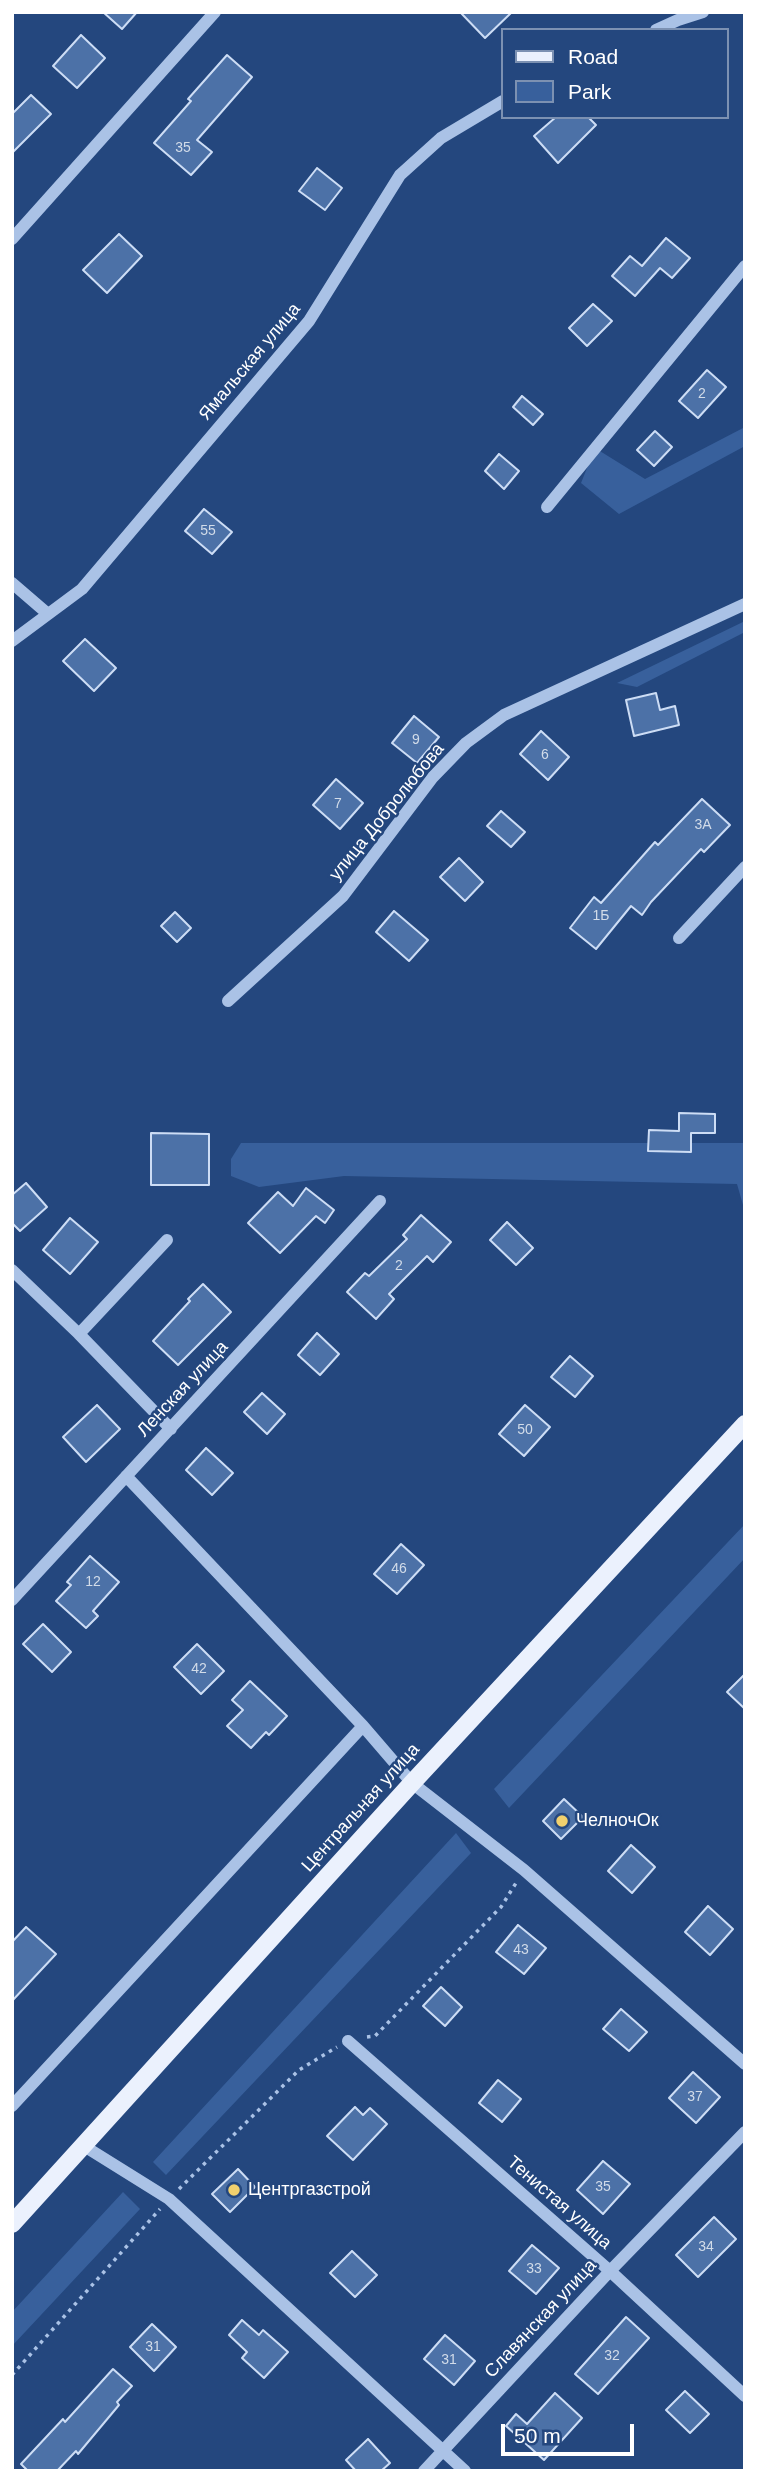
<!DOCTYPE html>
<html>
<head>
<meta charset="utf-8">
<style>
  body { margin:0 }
  #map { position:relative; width:757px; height:2483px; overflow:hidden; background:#24477e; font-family:Helvetica,sans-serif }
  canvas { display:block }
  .frame { position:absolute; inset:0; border:14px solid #fff; pointer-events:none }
  .legend { position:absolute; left:501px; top:28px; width:228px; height:91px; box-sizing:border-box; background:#24477e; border:2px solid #7c91b2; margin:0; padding:9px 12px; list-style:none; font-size:21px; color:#fff }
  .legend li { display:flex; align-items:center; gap:14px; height:35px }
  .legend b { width:35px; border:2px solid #7c91b2 }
  .scale { position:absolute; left:501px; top:2424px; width:133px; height:32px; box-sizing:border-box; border:4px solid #fff; border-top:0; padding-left:9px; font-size:21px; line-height:24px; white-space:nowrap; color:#fff; -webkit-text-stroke:5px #24477e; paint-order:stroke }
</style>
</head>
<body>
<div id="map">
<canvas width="757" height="2483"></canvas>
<div class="frame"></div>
<ul class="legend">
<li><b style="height:9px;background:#ebf1fd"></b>Road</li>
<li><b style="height:19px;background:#38609c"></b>Park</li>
</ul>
<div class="scale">50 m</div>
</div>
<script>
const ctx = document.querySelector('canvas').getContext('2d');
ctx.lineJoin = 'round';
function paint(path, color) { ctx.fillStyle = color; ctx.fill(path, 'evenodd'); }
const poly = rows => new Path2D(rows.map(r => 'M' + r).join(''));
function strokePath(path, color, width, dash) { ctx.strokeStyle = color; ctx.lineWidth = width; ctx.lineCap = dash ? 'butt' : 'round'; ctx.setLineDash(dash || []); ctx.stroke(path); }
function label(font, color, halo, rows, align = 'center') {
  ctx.font = font + ' Helvetica,sans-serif'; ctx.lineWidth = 5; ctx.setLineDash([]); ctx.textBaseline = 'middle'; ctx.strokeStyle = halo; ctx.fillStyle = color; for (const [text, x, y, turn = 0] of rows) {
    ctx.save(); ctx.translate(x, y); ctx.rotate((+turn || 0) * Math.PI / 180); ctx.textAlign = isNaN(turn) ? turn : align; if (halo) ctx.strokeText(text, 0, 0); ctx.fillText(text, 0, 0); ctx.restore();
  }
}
const green = poly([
  [745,427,745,446,619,514,581,483,595,448,645,479],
  [745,621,745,632,637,687,617,683],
  [241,1143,745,1143,745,1212,737,1184,344,1176,259,1187,231,1176,231,1159],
  [745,1524,745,1558,509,1808,494,1789],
  [456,1833,471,1853,166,2175,153,2162],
  [123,2192,140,2209,12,2346,12,2312]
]);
const building = poly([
  [103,12,137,12,122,29,103,12],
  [460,12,512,12,485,38,460,12],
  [81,35,105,58,77,88,53,66,81,35],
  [227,55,252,77,197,140,212,152,191,175,154,143,191,101,188,99,227,55],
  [31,95,51,114,12,153,12,114,31,95],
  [556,117,588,117,596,125,558,163,534,136,556,117],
  [317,168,342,188,325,210,299,191,317,168],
  [119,234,142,256,107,293,83,270,119,234],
  [666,238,690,258,672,278,660,268,635,296,612,276,630,256,642,266,666,238],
  [593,304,612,321,587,346,569,328,593,304],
  [707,370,726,387,698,418,679,401,707,370],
  [522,396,543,414,533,425,513,407,522,396],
  [655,431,672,447,654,466,637,450,655,431],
  [499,454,519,471,504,489,485,471,499,454],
  [204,509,232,532,212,554,185,531,204,509],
  [85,639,116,668,94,691,63,661,85,639],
  [656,693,660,710,675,706,679,725,634,736,626,700,656,693],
  [414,716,439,737,417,763,392,743,414,716],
  [541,731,569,757,548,780,520,754,541,731],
  [336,779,363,803,340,829,313,805,336,779],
  [702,799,730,825,704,852,701,849,651,902,642,915,631,906,596,949,570,928,594,897,601,903,655,842,658,845,702,799],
  [501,811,525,832,511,847,487,826,501,811],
  [459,858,483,882,465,901,440,877,459,858],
  [394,911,428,940,409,961,376,932,394,911],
  [175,912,191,928,177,942,161,926,175,912],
  [679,1113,715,1114,715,1133,691,1133,691,1152,648,1151,649,1130,679,1131,679,1113],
  [151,1133,209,1134,209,1185,151,1185,151,1133],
  [26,1183,47,1207,20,1231,12,1223,12,1195,26,1183],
  [306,1188,334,1210,325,1223,316,1216,280,1253,248,1223,278,1192,293,1206,306,1188],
  [421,1215,451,1242,433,1262,427,1256,389,1294,394,1299,376,1319,347,1292,365,1273,369,1276,407,1239,403,1235,421,1215],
  [70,1218,98,1242,70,1274,43,1250,70,1218],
  [507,1222,533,1248,516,1265,490,1240,507,1222],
  [203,1284,231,1312,178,1365,153,1341,190,1301,188,1299,203,1284],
  [317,1333,339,1354,320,1375,298,1355,317,1333],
  [570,1356,593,1376,575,1397,551,1377,570,1356],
  [262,1393,285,1414,267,1434,244,1412,262,1393],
  [97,1405,120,1429,86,1462,63,1437,97,1405],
  [525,1405,550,1427,524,1456,499,1434,525,1405],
  [206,1448,233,1473,212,1495,186,1470,206,1448],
  [401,1544,424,1565,397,1594,374,1574,401,1544],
  [90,1556,119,1582,93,1611,98,1616,86,1628,56,1601,71,1585,67,1582,90,1556],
  [43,1624,71,1652,52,1672,23,1644,43,1624],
  [197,1644,224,1671,201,1694,174,1667,197,1644],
  [745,1674,745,1709,727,1692,745,1674],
  [250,1681,287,1716,269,1735,266,1732,251,1748,227,1726,243,1710,232,1700,250,1681],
  [564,1799,583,1817,561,1839,543,1821,564,1799],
  [631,1845,655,1867,632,1893,608,1871,631,1845],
  [708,1906,733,1929,710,1955,685,1932,708,1906],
  [518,1925,546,1948,524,1974,496,1952,518,1925],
  [26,1927,56,1954,12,2001,12,1942,26,1927],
  [441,1987,462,2007,445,2026,423,2006,441,1987],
  [621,2009,647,2032,629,2051,603,2029,621,2009],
  [693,2072,720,2097,696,2123,669,2098,693,2072],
  [498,2080,521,2099,502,2122,479,2103,498,2080],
  [355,2107,363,2115,370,2108,387,2124,353,2160,327,2136,355,2107],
  [603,2161,630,2184,603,2214,577,2190,603,2161],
  [238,2169,255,2187,230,2212,212,2194,238,2169],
  [714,2217,736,2239,698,2277,676,2255,714,2217],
  [532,2245,559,2268,536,2294,509,2271,532,2245],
  [352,2251,377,2275,355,2297,330,2273,352,2251],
  [626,2317,649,2338,598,2394,575,2374,626,2317],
  [242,2320,259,2335,263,2330,288,2352,264,2378,242,2358,247,2352,229,2335,242,2320],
  [152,2324,176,2347,154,2371,130,2347,152,2324],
  [445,2335,475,2361,454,2385,424,2359,445,2335],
  [113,2369,132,2386,117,2402,119,2405,78,2454,76,2451,57,2471,28,2471,21,2464,63,2419,65,2422,113,2369],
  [685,2391,709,2414,690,2433,666,2410,685,2391],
  [555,2393,582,2418,544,2460,506,2426,516,2414,527,2424,555,2393],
  [368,2439,390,2463,381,2471,356,2471,346,2460,368,2439]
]);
const path = poly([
  [367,2037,375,2036,501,1907,516,1883],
  [179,2189,299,2070,337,2047],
  [12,2375,160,2209]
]);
const minor = poly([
  [656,30,678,20,703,12],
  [12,239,215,12],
  [547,507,745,266],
  [12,583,48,614],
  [12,641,82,589,309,321,400,175,441,138,503,101],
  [679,938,745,867],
  [228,1001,343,896,433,777,466,743,504,715,745,604],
  [12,1270,79,1334,171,1429],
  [79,1334,167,1240],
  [126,1476,363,1726,412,1783,524,1870,745,2064],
  [12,1600,380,1201],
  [348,2041,610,2271,745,2396],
  [12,2106,363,1726],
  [84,2146,169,2199,465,2471],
  [424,2471,610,2271,745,2132]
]);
const major = poly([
  [12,2224,412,1783,745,1424]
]);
const markers = [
  [562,1821,7,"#f0d06e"],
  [234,2190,7,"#f0d06e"]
];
const numberNames = [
  ["35",183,148],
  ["2",702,394],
  ["55",208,531],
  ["9",416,740],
  ["6",545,755],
  ["7",338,804],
  ["3А",703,825],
  ["1Б",601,916],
  ["2",399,1266],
  ["50",525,1430],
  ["46",399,1569],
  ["12",93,1582],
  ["42",199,1669],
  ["43",521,1950],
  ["37",695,2097],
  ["35",603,2187],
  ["34",706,2247],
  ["33",534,2269],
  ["31",153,2347],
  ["32",612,2356],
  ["31",449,2360]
];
const streetNames = [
  ["Ямальская улица",250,362,-50],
  ["улица Добролюбова",387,812,-51],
  ["Ленская улица",183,1389,-47],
  ["Центральная улица",361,1808,-48],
  ["Тенистая улица",559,2203,41],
  ["Славянская улица",541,2319,-47]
];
const poiNames = [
  ["ЧелночОк",576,1821],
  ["Центргазстрой",248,2190]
];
paint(green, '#38609c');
paint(building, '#4c71a7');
strokePath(building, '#cdddf5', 2);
strokePath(path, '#aac2e6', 3.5, [3.5, 5]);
strokePath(minor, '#aac2e6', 12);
strokePath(major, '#ebf1fd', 18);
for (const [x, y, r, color] of markers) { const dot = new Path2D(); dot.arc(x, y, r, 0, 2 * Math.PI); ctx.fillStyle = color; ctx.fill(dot); strokePath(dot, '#24477e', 2.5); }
label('14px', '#d2dce9', null, numberNames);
label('18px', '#fff', '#24477e', streetNames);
label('18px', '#fff', '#24477e', poiNames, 'left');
</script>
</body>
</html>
